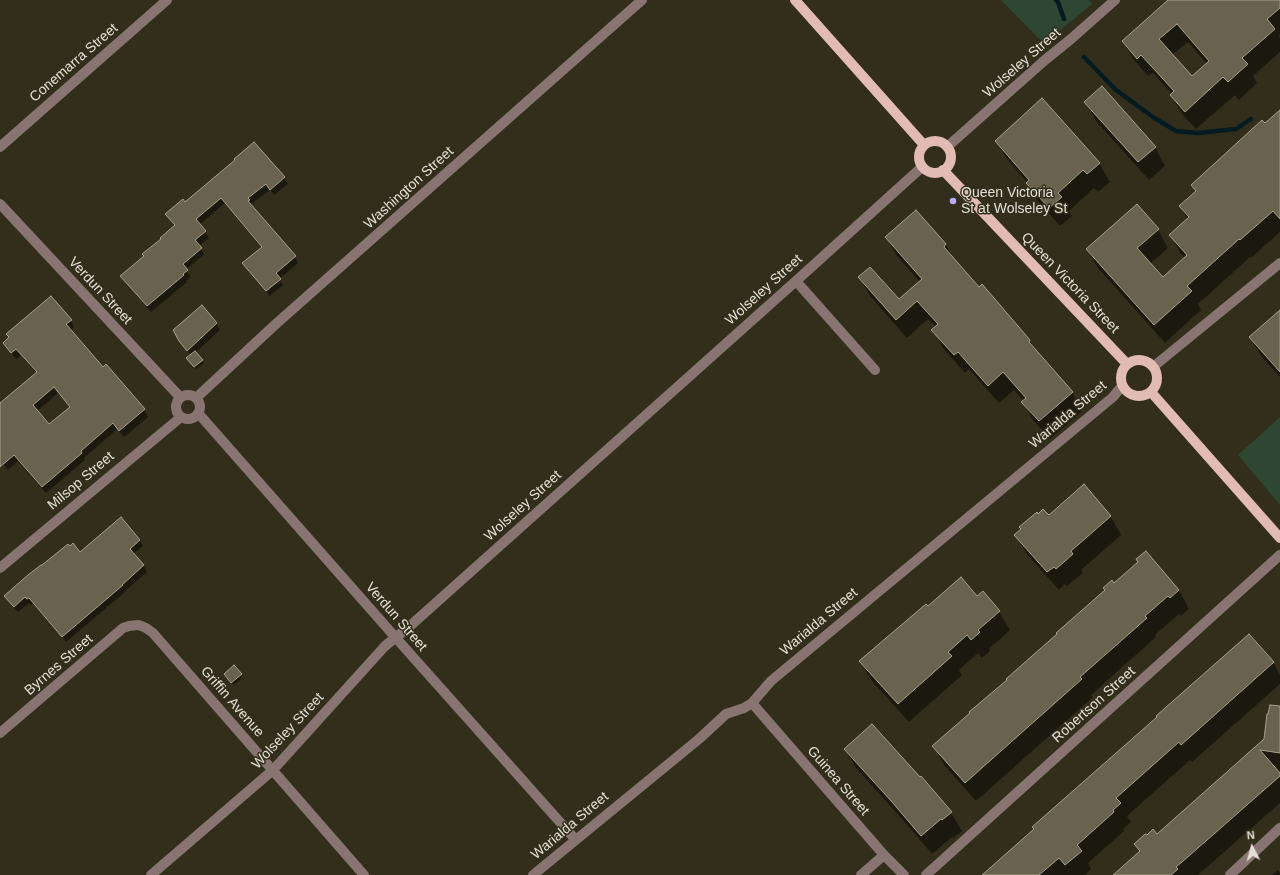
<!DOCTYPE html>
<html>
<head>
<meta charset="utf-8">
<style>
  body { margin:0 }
  #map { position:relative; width:1280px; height:875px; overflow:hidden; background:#332e1c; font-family:Arial,sans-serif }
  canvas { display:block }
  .north { position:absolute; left:1232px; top:827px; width:40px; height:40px; -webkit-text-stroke:3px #332e1c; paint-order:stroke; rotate:354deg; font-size:11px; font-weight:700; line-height:16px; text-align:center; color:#e3e0d5 }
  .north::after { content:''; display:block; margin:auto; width:14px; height:18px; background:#e3e0d5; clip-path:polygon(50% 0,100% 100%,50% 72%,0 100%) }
</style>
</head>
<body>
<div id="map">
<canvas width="1280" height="875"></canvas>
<div class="north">N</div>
</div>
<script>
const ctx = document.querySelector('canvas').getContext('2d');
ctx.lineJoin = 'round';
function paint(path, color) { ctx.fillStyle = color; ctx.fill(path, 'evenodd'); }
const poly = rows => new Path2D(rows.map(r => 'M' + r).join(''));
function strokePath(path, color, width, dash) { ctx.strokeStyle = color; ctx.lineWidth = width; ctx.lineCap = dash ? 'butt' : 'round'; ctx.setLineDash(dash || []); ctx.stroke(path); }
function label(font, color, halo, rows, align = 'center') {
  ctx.font = font + ' Arial,sans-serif'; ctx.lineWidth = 3; ctx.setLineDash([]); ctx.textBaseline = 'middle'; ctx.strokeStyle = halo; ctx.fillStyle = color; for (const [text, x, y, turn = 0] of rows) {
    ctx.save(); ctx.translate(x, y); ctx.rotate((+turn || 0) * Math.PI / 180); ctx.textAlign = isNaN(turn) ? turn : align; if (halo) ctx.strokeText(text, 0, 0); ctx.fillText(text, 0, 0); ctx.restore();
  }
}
const green = poly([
  [1001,0,1088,0,1092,4,1044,44],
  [1280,417,1280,505,1238,455]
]);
const shadow = poly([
  [1170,0,1280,0,1280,35,1279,36,1280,39,1280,52,1253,76,1257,83,1239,100,1235,95,1196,129,1182,114,1171,95,1172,94,1153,73,1148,76,1134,60,1123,42],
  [1188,42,1207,64,1192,78,1172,55],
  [1086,102,1155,147,1165,166,1149,180,1096,121],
  [1280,111,1280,232,1251,258,1250,257,1198,304,1201,310,1165,343,1098,268,1087,250,1158,230,1168,248,1150,264,1163,278,1185,258,1181,254,1171,236,1188,220,1180,206,1196,192,1192,185],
  [996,141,1099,163,1110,182,1098,192,1094,188,1069,211,1072,216,1060,226,1038,201,1027,182,1007,159],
  [254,143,284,178,288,184,274,195,270,190,251,204,295,257,298,263,279,279,283,285,270,296,247,269,244,263,262,248,225,203,199,225,209,238,199,246,204,254,186,270,191,277,186,281,187,282,151,312,125,282,122,276,145,256,175,226,166,214,185,203,236,160],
  [916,211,946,245,954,259,979,288,1030,341,1036,351,1072,392,1082,411,1050,439,1033,420,1023,402,1024,401,1014,390,999,403,969,369,965,373,943,348,933,330,936,327,928,319,907,338,870,296,860,278,899,301,920,282,897,256,886,237],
  [202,307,217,324,220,330,195,353,204,363,196,369,189,361,191,356,184,347],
  [1280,311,1280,377,1261,356,1250,337],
  [71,320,74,327,70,331,102,368,106,365,144,410,148,417,124,437,117,429,84,458,85,460,46,493,18,461,8,470,4,465,1,467,0,466,0,404,37,374,21,355,16,359,4,343],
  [58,393,71,408,49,426,37,411],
  [1084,486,1111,517,1121,535,1081,570,1083,573,1067,586,1065,584,1059,590,1026,553,1016,535,1038,515,1048,517],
  [121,519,140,540,143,546,133,554,144,566,147,572,125,591,125,592,66,642,33,603,31,605,29,603,18,612,9,602,5,596,80,553],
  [1114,584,1179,590,1189,609,1181,616,1179,614,1155,635,1156,637,1091,695,1092,698,976,801,944,765,934,746,1106,591,1104,588],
  [983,593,999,612,1010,630,989,649,990,651,982,658,978,653,959,670,962,675,909,722,871,680,860,661,928,607,977,597],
  [1273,662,1280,675,1280,684,1192,762,1190,760,1127,816,1131,822,1123,829,1124,831,1088,863,1091,869,1085,875,984,875],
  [234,667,242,678,234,685,227,677],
  [1280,707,1280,803,1198,875,1114,875,1140,852,1135,844,1157,835,1265,740],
  [845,749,951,813,962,831,953,838,952,837,932,854,903,820,856,768],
  [1278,870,1280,873,1280,875,1272,875]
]);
const stream = poly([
  [1056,0,1058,2,1064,19],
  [1084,57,1116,90,1153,117,1176,131,1198,133,1236,129,1251,119]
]);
const building = poly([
  [1168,0,1280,0,1280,8,1267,19,1275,29,1242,58,1248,64,1228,82,1223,77,1185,112,1170,95,1174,91,1141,55,1137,59,1122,41,1168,0],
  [1177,24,1209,61,1192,76,1159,39,1177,24],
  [1102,86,1156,147,1138,162,1084,102,1102,86],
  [1042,98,1100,163,1087,174,1083,170,1058,193,1062,197,1049,208,1026,183,1029,180,995,141,1042,98],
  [1280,110,1280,219,1273,211,1240,240,1239,239,1187,286,1192,291,1154,325,1086,249,1137,204,1159,229,1137,248,1163,277,1187,255,1169,235,1189,217,1179,206,1196,191,1191,185,1262,120,1265,123,1280,110],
  [254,142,285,177,270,190,266,184,248,198,250,200,248,201,296,256,276,273,281,279,266,291,242,263,262,247,221,198,196,219,206,231,195,240,202,248,183,264,188,270,183,274,184,275,147,306,120,276,144,256,142,254,161,239,160,238,175,225,165,214,183,199,185,202,235,160,234,159,254,142],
  [916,210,946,244,944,247,979,287,982,284,1030,340,1029,342,1073,392,1039,421,1021,402,1026,398,1003,372,988,386,958,352,954,355,931,330,938,324,917,301,896,320,858,277,870,267,899,299,922,279,885,237,916,210],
  [51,296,72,320,66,324,103,367,106,364,145,409,119,431,113,423,81,451,82,453,42,487,14,455,0,467,0,403,37,372,16,349,11,353,3,343,9,337,6,334,51,296],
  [54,387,70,407,49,424,33,405,54,387],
  [202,305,217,323,187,351,179,341,173,330,202,305],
  [1280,310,1280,372,1249,337,1280,310],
  [195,351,203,360,194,367,186,358,195,351],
  [1084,484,1111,516,1071,551,1073,554,1056,569,1054,567,1047,572,1014,535,1021,529,1019,527,1037,512,1038,514,1043,509,1049,515,1084,484],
  [121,517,140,540,130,549,144,565,122,585,123,585,62,637,29,598,27,599,25,597,14,607,4,596,28,575,41,565,42,565,68,544,70,546,73,543,80,552,121,517],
  [1146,551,1179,590,1170,598,1168,596,1145,616,1147,618,1080,677,1082,679,965,783,932,746,970,713,969,712,1007,680,1006,679,1057,634,1056,633,1105,590,1103,588,1112,580,1114,583,1138,562,1136,559,1146,551],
  [961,577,977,596,983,591,1000,611,978,630,980,632,971,640,967,635,948,652,952,656,898,704,859,661,926,604,928,606,961,577],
  [1249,634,1274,662,1181,745,1179,742,1116,798,1121,803,1113,810,1114,812,1077,845,1082,851,1065,865,1059,858,1039,875,982,875,1034,829,1032,827,1157,717,1156,716,1249,634],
  [234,665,242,674,231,683,224,674,234,665],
  [1270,705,1280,706,1280,753,1260,750,1280,773,1280,776,1182,862,1176,867,1178,869,1171,875,1113,875,1140,851,1134,844,1145,834,1147,835,1153,829,1157,834,1264,739,1267,714,1268,714,1270,705],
  [872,724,920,777,921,776,952,812,942,820,941,819,921,836,892,802,844,749,872,724]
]);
const minor = poly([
  [0,147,167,0],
  [947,147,1045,60,1071,39,1115,0],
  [0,204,180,397],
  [796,281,875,370],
  [1153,367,1280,263],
  '176 407a12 12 0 1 1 24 0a12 12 0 1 1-24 0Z',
  [196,398,277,323,642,0],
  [198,413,396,638,575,839],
  [0,568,181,417],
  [752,703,884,855,904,875],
  [0,733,123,628,129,626,139,625,146,628,153,633,364,875],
  [151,875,273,770,385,646,410,626,796,281,922,167],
  [533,875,699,739,726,714,744,708,752,703,771,681,1113,397,1122,386],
  [861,875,884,855],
  [926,875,1280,555],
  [1230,875,1280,828]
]);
const major = poly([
  [795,0,924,145],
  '919 157a16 16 0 1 1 32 0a16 16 0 1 1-32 0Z',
  [943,170,1127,364],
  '1121 378a18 18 0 1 1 36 0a18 18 0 1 1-36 0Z',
  [1151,392,1280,538]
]);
const markers = [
  [953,201,4,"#baaaf6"]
];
const streetNames = [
  ["Conemarra Street",74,63,-41],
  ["Wolseley Street",1022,63,-41],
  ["Washington Street",409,188,-42],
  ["Queen Victoria Street",1070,283,46],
  ["Wolseley Street",764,290,-42],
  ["Verdun Street",100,291,47],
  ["Warialda Street",1068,415,-40],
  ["Milsop Street",81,481,-40],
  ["Wolseley Street",523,506,-42],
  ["Verdun Street",396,617,49],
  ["Warialda Street",819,622,-40],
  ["Byrnes Street",59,665,-41],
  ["Griffin Avenue",232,702,49],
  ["Robertson Street",1094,705,-42],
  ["Wolseley Street",288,731,-47],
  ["Guinea Street",838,781,49],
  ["Warialda Street",570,826,-40]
];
const poiNames = [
  ["Queen Victoria",961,193],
  ["St at Wolseley St",961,209]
];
paint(green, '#2e4733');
paint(shadow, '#0007');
strokePath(stream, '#041c21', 4.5);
paint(building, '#68624e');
strokePath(building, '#a6a18b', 1);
strokePath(minor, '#887572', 10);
strokePath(major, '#e2bbb4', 10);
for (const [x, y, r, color] of markers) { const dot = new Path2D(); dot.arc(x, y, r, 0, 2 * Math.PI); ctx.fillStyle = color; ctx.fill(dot); strokePath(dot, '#332e1c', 1.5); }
label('14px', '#e3e0d5', '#332e1c', streetNames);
label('14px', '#e3e0d5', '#332e1c', poiNames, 'left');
</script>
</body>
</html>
